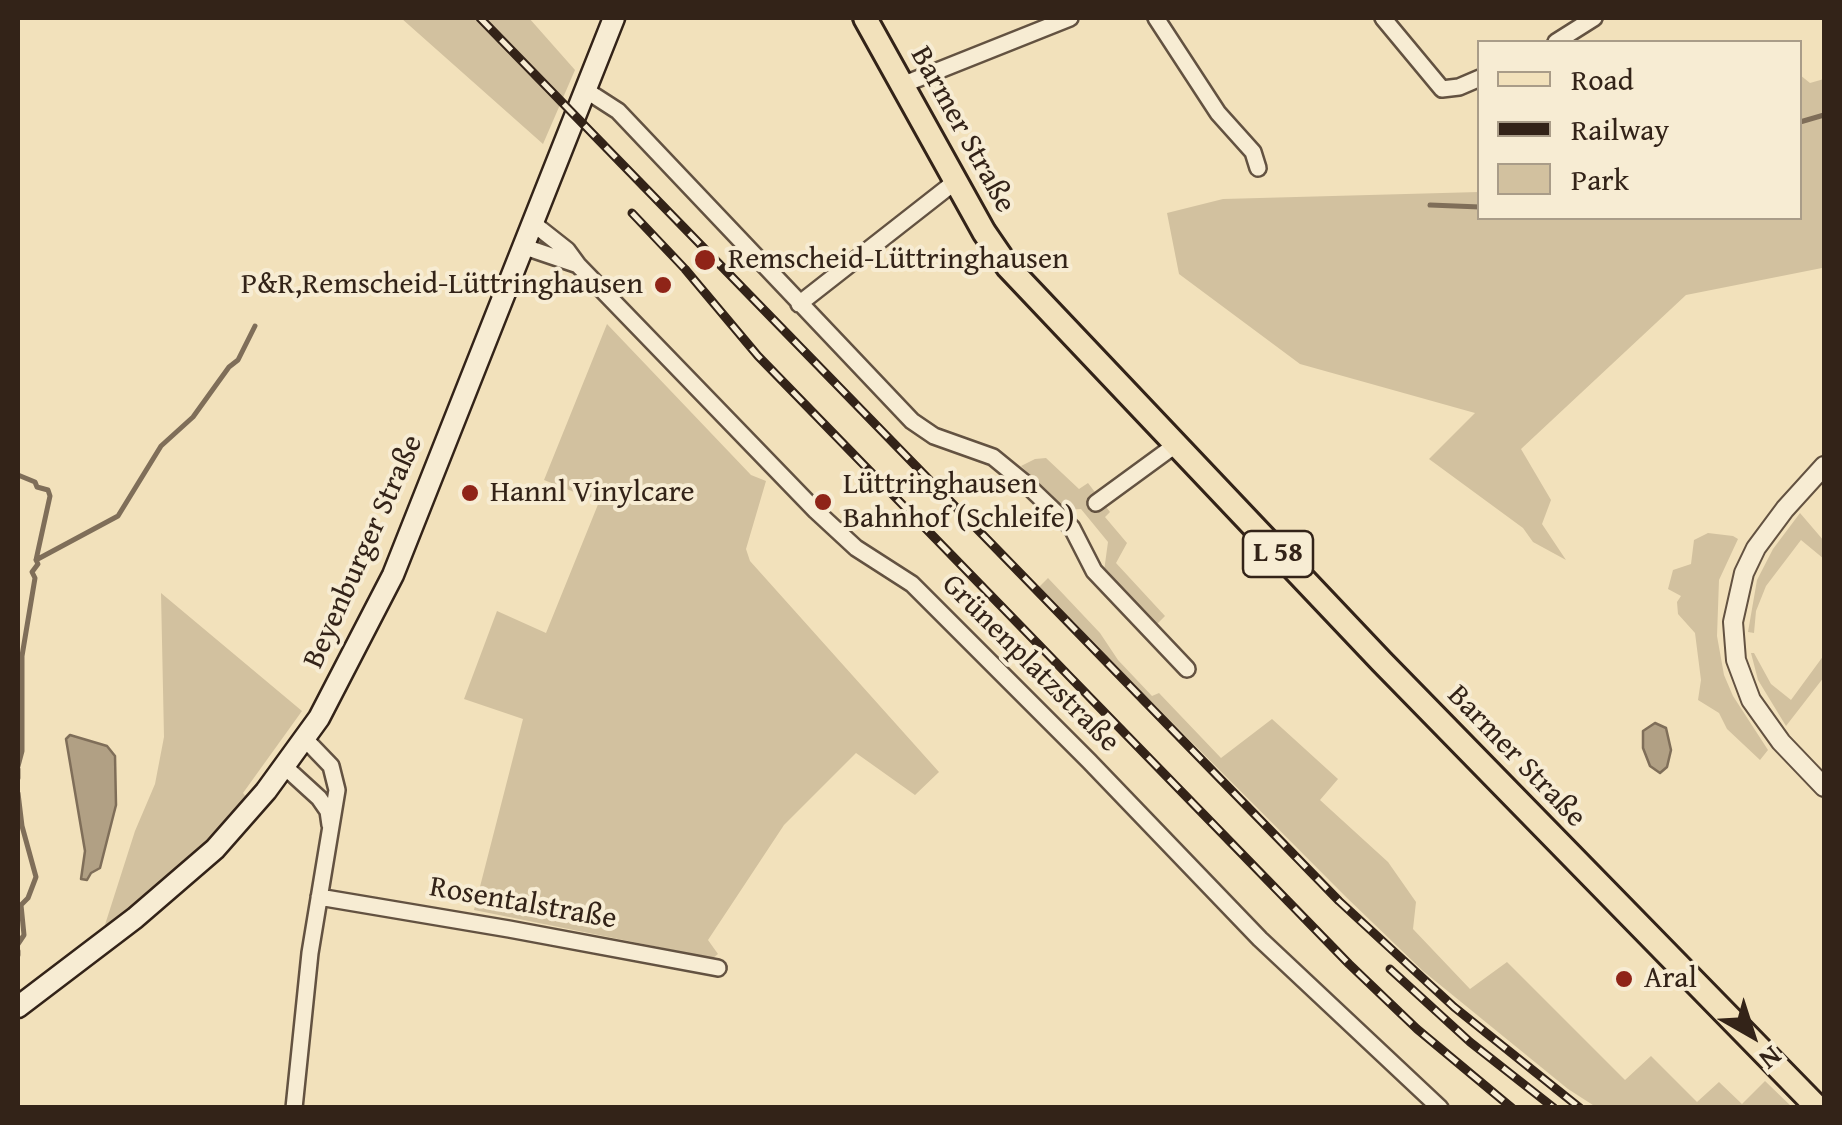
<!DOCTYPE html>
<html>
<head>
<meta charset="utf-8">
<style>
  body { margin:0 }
  #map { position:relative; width:1842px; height:1125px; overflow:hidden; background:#f2e1bb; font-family:"Gentium Book Plus",serif }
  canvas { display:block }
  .frame { position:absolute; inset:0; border:20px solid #332318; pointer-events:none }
  .legend { position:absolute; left:1477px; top:40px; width:325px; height:180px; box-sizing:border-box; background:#f7ecd3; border:2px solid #a99c88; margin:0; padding:12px 18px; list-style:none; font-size:30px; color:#332318 }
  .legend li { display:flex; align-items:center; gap:20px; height:50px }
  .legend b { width:50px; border:2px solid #a99c88 }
  .north { position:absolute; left:1702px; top:985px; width:100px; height:100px; -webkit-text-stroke:8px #f7ecd3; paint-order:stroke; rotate:141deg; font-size:28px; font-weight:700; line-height:40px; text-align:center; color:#332318 }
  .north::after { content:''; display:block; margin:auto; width:35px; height:45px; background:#332318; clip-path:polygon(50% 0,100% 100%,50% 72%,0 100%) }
</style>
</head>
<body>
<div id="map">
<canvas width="1842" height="1125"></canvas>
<div class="frame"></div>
<ul class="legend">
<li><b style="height:12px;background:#f2e1bb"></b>Road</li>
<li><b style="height:12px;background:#332318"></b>Railway</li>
<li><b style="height:28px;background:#d2c19f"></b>Park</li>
</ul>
<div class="north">N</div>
</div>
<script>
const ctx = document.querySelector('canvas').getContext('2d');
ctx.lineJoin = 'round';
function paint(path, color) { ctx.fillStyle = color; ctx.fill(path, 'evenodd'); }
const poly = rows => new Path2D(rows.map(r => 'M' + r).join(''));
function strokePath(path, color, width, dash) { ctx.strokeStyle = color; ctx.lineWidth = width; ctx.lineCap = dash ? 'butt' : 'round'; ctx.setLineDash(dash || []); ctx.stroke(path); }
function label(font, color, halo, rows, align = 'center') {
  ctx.font = font + ' "Gentium Book Plus",serif'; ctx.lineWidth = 8; ctx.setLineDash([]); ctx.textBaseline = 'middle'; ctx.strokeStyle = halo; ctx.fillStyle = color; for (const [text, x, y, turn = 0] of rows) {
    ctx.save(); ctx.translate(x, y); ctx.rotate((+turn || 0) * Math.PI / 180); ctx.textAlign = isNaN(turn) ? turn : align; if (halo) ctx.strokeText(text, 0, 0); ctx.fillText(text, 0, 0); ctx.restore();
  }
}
const green = poly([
  [401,18,529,18,575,70,543,144],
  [1800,75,1810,83,1824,79,1824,271,1822,268,1686,295,1521,449,1551,500,1542,524,1566,560,1533,542,1523,528,1429,459,1475,413,1300,364,1179,274,1167,213,1223,199,1479,192,1480,218,1800,218],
  [607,324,751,475,766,481,746,549,750,561,939,772,915,795,856,753,784,825,708,940,718,954,713,958,474,910,523,719,464,699,497,611,546,633,599,502,544,480],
  [1046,458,1079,489,1088,483,1110,512,1105,517,1127,543,1116,563,1165,616,1156,625,1104,571,1108,542,1081,509,1066,510,1060,507,1021,466,1035,459],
  [1800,513,1824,541,1824,559,1801,540,1766,586,1756,611,1754,633,1748,632,1757,580,1773,549],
  [1708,533,1733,536,1738,539,1719,580,1717,636,1724,675,1733,696,1768,750,1760,760,1727,729,1719,713,1698,700,1701,680,1695,633,1678,614,1677,602,1681,596,1668,589,1673,570,1691,564,1694,540],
  [1048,578,1100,633,1118,660,1152,696,1159,693,1221,758,1272,719,1338,779,1320,800,1388,862,1416,902,1413,929,1470,989,1507,962,1625,1080,1651,1056,1697,1102,1719,1082,1742,1104,1765,1081,1792,1107,1596,1107,1568,1089,1423,971,1347,898,1060,610,1039,587],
  [161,593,302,711,243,793,246,797,209,841,159,890,103,931,135,831,155,784,164,737],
  [1751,653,1754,653,1771,684,1791,700,1824,655,1824,677,1786,726,1758,680]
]);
const water = poly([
  [1655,723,1666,728,1671,750,1667,767,1660,773,1650,766,1643,748,1643,731,1655,723],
  [70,735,107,746,115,756,116,805,100,868,91,873,87,880,81,879,85,851,66,739,70,735]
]);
const stream = poly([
  [1800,122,1824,115],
  [1430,205,1480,207],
  [18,475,35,482,37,487,48,490,50,496,36,560,38,564,32,572,35,578,22,656,22,751,18,766],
  [36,560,118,516,161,446,193,417,229,367,238,360,255,326],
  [18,769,18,778],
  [18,793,22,826,36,877,28,898,21,905,24,935,18,944],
  [18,951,18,955]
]);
const minor = poly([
  [1156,18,1218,113,1253,152,1258,168],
  [1383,18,1442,89,1459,87,1480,78],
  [1556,42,1594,18],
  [902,85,1070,18],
  [587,91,618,111,912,421,934,436,993,457,1026,484,1072,528,1094,571,1187,669],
  [534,224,567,250,578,265,816,511,856,548,912,584,1089,761,1260,939,1440,1108],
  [525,247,578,265],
  [799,304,956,181],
  [1096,503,1174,446],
  [285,767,319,798,328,811,330,825],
  [319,897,509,929,718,968],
  [294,1108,310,953,337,790,331,766,305,739]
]);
const tertiary = poly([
  [1824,466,1785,509,1756,548,1744,573,1733,622,1736,660,1751,700,1781,742,1824,787]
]);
const secondary = poly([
  [18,1007,135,918,215,849,266,791,319,718,393,575,614,18]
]);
const primary = poly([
  [865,18,984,232,1008,267,1382,662,1818,1108]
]);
const rail = poly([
  [480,18,1339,901,1454,1007,1580,1108],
  [632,213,685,269,758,356,1349,964,1417,1029,1512,1108],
  [1390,969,1470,1042,1554,1108]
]);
const markers = [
  [705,260,12,"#8f2418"],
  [663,285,10,"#8f2418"],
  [470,493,10,"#8f2418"],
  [823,502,10,"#8f2418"],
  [1624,979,10,"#8f2418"]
];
const shields = [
  [1278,554,70]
];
const shieldNames = [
  ["L 58",1278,554]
];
const streetNames = [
  ["Barmer Straße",962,130,61],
  ["Beyenburger Straße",364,552,-66],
  ["Grünenplatzstraße",1030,664,45],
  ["Barmer Straße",1516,757,46],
  ["Rosentalstraße",523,904,10]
];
const poiNames = [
  ["Remscheid-Lüttringhausen",728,260],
  ["P&R,Remscheid-Lüttringhausen",643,285,"right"],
  ["Lüttringhausen",843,485],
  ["Bahnhof (Schleife)",843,519],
  ["Hannl Vinylcare",490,493],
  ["Aral",1644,979]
];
paint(green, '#d2c19f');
paint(water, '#b1a084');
strokePath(water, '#7f6e59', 2.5);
strokePath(stream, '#7f6e59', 5);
strokePath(minor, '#635241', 20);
strokePath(tertiary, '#635241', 22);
strokePath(secondary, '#332318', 25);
strokePath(primary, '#332318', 28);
strokePath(minor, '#f7ecd3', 15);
strokePath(tertiary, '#f7ecd3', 18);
strokePath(secondary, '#f7ecd3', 20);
strokePath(primary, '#f2e1bb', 22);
strokePath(rail, '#332318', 9);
strokePath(rail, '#f7ecd3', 5, [15]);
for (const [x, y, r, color] of markers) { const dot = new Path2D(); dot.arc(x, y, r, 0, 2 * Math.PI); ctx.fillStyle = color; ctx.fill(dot); strokePath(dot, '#f7ecd3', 4); }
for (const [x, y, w] of shields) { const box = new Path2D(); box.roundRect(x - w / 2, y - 23, w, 46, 8); ctx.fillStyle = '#f7ecd3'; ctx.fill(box); strokePath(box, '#332318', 2.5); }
label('bold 28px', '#332318', null, shieldNames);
label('30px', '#332318', '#f7ecd3', streetNames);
label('30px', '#332318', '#f7ecd3', poiNames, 'left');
</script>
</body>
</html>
